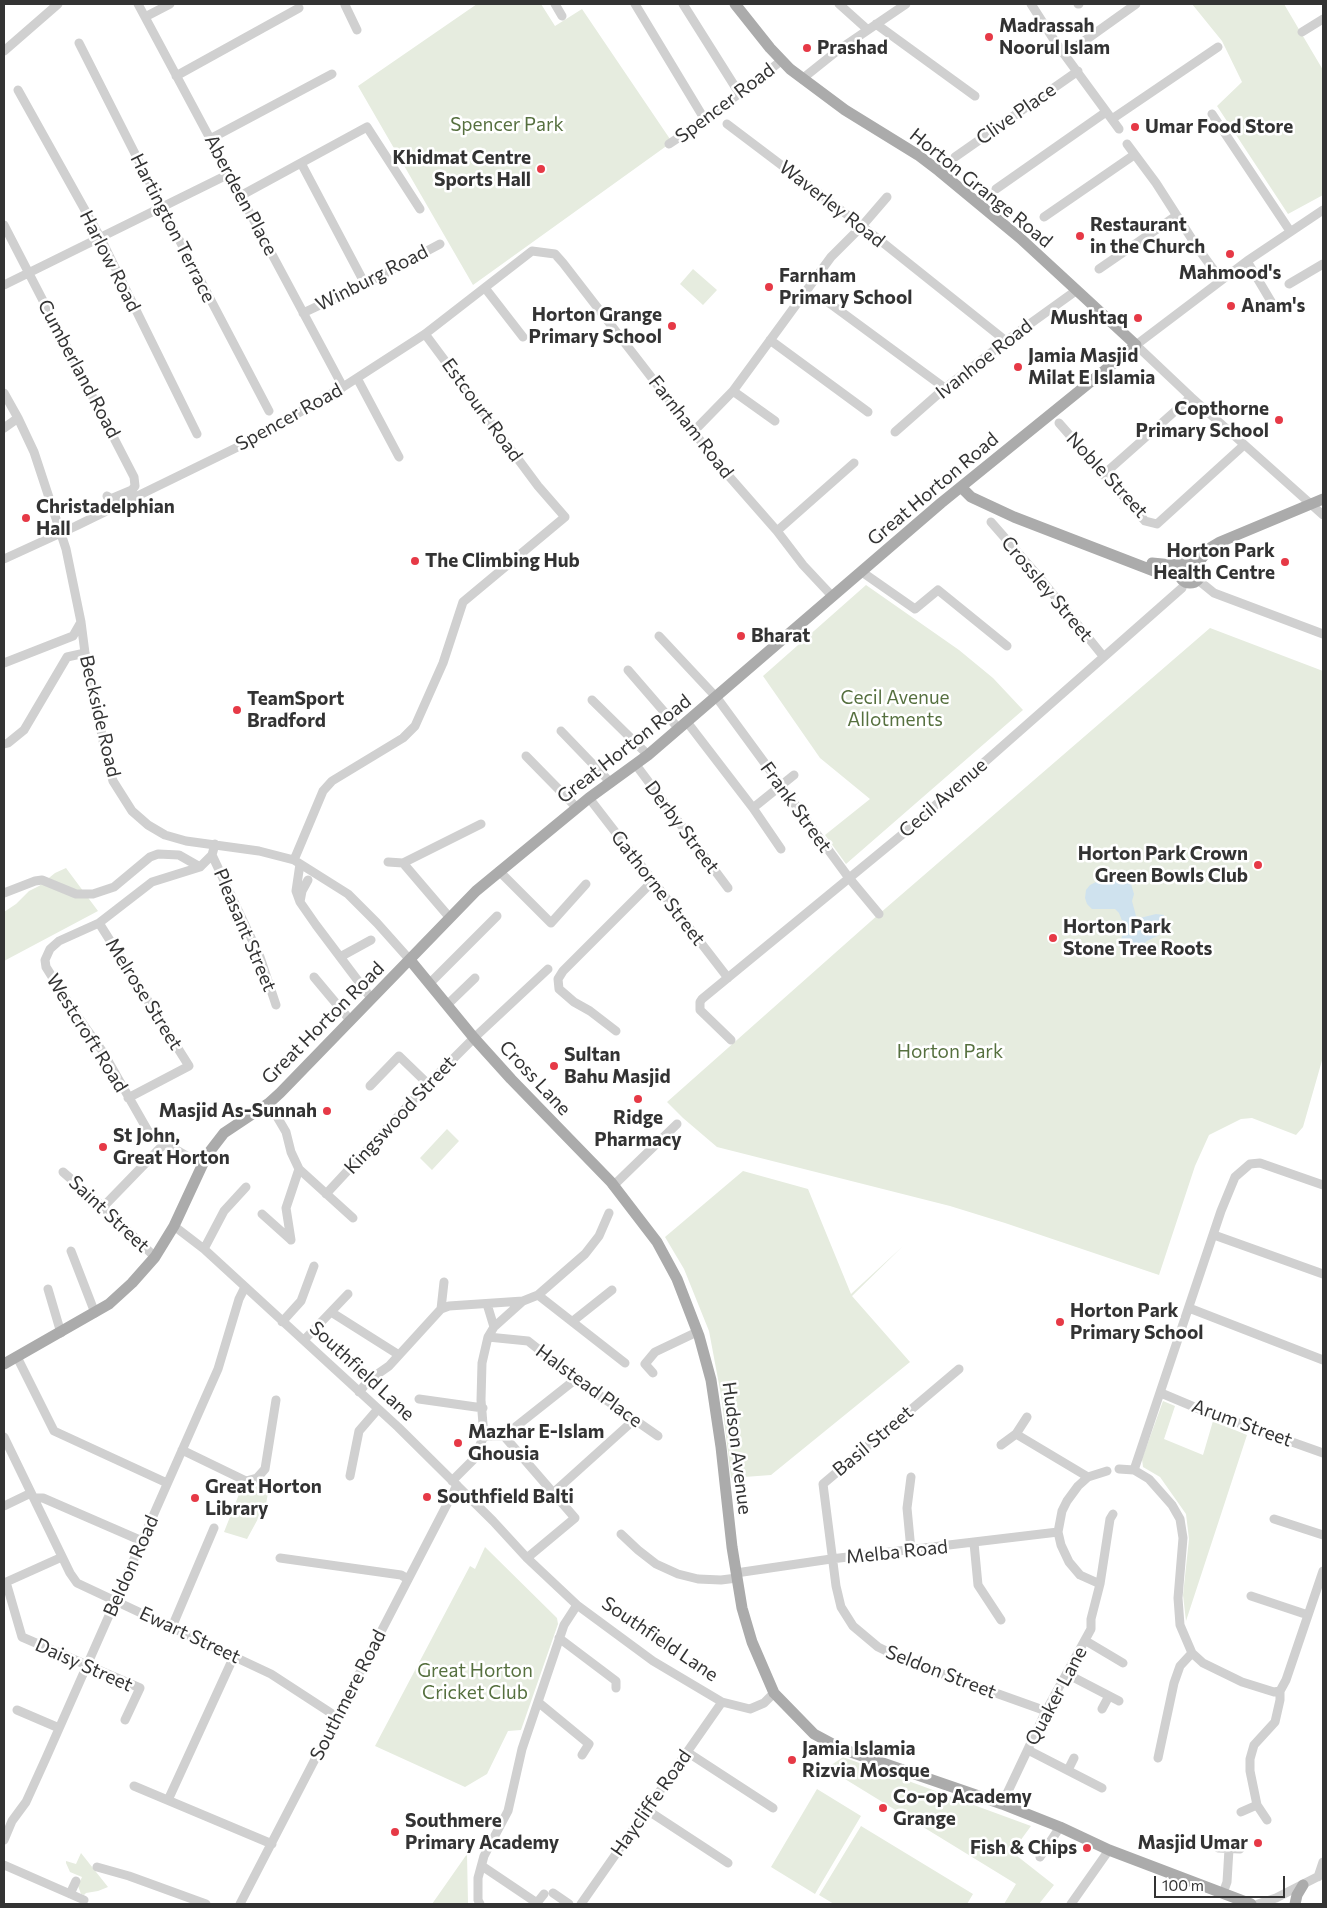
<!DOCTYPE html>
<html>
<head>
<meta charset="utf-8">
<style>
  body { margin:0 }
  #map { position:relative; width:1327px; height:1908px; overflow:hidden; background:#fff; font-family:Commissioner,sans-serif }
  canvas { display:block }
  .frame { position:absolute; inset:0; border:5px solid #333; pointer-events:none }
  .scale { position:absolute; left:1154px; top:1876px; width:131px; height:22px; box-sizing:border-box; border:2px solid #333; border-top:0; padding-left:6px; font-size:15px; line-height:18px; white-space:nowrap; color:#333; -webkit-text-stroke:4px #fff; paint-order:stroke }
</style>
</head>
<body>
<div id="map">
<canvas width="1327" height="1908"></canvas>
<div class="frame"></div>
<div class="scale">100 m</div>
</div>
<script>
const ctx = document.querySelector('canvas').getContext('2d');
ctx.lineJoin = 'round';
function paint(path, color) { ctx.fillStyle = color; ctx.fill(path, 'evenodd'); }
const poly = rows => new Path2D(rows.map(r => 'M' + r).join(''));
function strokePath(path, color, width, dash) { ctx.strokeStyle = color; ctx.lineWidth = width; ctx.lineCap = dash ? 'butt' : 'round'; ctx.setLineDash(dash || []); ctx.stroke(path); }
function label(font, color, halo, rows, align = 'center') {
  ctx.font = font + ' Commissioner,sans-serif'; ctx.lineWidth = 5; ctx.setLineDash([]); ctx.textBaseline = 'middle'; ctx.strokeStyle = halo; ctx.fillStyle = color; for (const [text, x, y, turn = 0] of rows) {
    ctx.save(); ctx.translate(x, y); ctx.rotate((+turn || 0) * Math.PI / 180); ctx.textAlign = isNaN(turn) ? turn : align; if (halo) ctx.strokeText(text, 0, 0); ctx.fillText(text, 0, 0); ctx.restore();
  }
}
const green = poly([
  [477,4,541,4,555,26,582,9,672,142,473,285,358,86],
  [1192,4,1284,4,1323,70,1323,195,1288,214,1217,106,1242,82,1222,41],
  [693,269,717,290,703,305,680,284],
  [866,585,959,650,993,678,1023,710,846,864,825,835,870,799,820,758,763,676],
  [1210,628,1323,671,1323,1057,1303,1127,1296,1135,1252,1118,1241,1119,1209,1135,1195,1166,1159,1275,1005,1223,950,1206,717,1147,683,1118,667,1102,879,914],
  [66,868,98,911,4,961,4,912,16,904,29,891,39,886,55,873],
  [447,1129,459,1141,432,1170,420,1158],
  [743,1171,808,1189,851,1294,903,1246,852,1296,910,1362,771,1475,731,1478,721,1395,709,1331,684,1269,665,1237],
  [1163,1401,1175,1406,1164,1439,1203,1455,1213,1421,1247,1435,1186,1621,1183,1595,1189,1539,1186,1514,1160,1477,1143,1467,1142,1459],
  [243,1484,253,1484,268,1493,266,1504,247,1539,224,1532],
  [485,1547,557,1618,558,1624,521,1730,508,1731,487,1774,465,1787,375,1746,470,1566,475,1569],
  [843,1757,1031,1826,1012,1852,1054,1885,1039,1904,1004,1904,1016,1884,827,1768],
  [817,1789,861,1816,815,1894,771,1867],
  [861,1826,973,1894,967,1904,834,1904,819,1895],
  [81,1853,108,1887,98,1891,86,1893,84,1895,81,1894,78,1886,82,1877,70,1872,66,1863,66,1861,76,1864],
  [467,1854,468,1903,466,1904,432,1904]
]);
const water = poly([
  [1104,878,1116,878,1131,884,1134,894,1132,901,1136,916,1140,918,1156,914,1164,915,1164,927,1161,934,1147,941,1134,953,1125,953,1121,950,1119,945,1125,928,1119,913,1115,909,1092,909,1087,904,1085,898,1086,890,1090,885]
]);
const minor = poly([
  [138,4,343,387],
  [346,4,345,5,357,30],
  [555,4,562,16],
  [635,4,705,120],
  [683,4,739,93],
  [839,4,868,30],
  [1031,4,1056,43,1119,129],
  [1078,4,1079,4],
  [145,17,170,4],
  [876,24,975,96],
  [1302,32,1323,19],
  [79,43,162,207,269,411],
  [4,51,58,4],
  [1066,54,1136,4],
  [176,76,299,8],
  [802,79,837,51,906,4],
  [18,90,100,237,197,434],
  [1212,114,1290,231],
  [1112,119,1218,47],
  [727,124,862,226,1006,341],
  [210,139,332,74],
  [669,144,705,120,781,61],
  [1127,144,1156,183,1197,247,1221,280],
  [955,157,1078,71],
  [301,163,365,284],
  [996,189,1106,112],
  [242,195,367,127,420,209],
  [1323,210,1247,261,1136,345,1191,397,1323,515],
  [1044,217,1134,155],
  [4,225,134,477,135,486,132,490,113,498,110,498,107,496],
  [1247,261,1272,303],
  [1099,269,1176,216],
  [1289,284,1323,264],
  [4,285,229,174],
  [485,288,523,337],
  [824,299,945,388],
  [303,313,365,284,440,244],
  [770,340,868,412],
  [357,378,399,457],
  [733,391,775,421],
  [4,393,18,418,34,452,66,549,81,622,85,653,106,755,113,781,132,811,148,825,165,835,186,841,259,851,294,860,348,894,377,923,410,960],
  [1059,423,1145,521,1157,524,1244,445],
  [4,428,18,418],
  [693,432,733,391,831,257,862,226,887,197],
  [895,432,945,388,1006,341,1077,290],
  [1103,475,1191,397],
  [991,522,1040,578,1103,656],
  [777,531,854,463],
  [4,559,76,526,250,441,343,387,425,334,532,251,555,254,563,263,720,466,777,531,803,565,832,596],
  [862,572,915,609,938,590,1007,646],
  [1198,580,1214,593,1323,634],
  [659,636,717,698,849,878,879,914],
  [4,663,73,636,81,622],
  [628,670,679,729],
  [592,700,648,755],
  [687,722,753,808,781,849],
  [561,731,611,783],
  [4,744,8,743,24,730,67,657,85,653],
  [526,756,577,808],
  [636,765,728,888],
  [589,798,728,978],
  [753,808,794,775],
  [212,855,260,957,276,1005],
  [294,860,323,791,332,781,403,738,415,726,443,663,463,602,565,517,538,486,425,334],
  [388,862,403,863,450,918],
  [403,863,481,824],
  [300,864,296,891,300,902,316,925,371,998],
  [499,871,551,923,586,884],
  [4,893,35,881,42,880,76,894,93,894,114,887,150,857,158,854,179,855,200,867],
  [300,902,302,891,308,880],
  [99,923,189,1066,128,1098],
  [340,957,371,940],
  [314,977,350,1020],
  [429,984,497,916],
  [447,1005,475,978],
  [616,1031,590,1011,574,1002,559,989,558,979,563,971,652,882],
  [731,1040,700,1010,700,1002,702,999,904,833,1182,588],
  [370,1086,399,1056,428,1084],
  [269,1103,286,1132,291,1152,299,1169,286,1208,291,1240],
  [202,1165,165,1143,148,1131,103,1052,71,1007,46,967,45,960,50,949,59,941,99,923,152,882,200,867,212,855,215,844],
  [299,1169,353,1218],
  [63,1172,103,1207,155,1257],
  [613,1186,677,1124],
  [326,1194,428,1084,474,1038,548,969],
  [103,1207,165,1143],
  [262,1214,291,1240],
  [174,1226,204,1249,398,1427,493,1521,527,1558,577,1605,653,1661,722,1702,750,1709,764,1703,774,1693],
  [1214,1235,1323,1274],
  [204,1249,224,1211,246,1187],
  [71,1251,95,1313],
  [48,1289,61,1333],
  [538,1295,625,1363],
  [487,1304,494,1327],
  [1189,1308,1323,1360],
  [441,1309,444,1282],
  [331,1312,399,1355],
  [573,1321,612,1290],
  [282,1322,301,1301,314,1266],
  [488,1337,528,1341,576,1379,658,1436],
  [304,1340,348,1294],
  [17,1357,54,1431,167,1483],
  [959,1369,823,1484,836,1586,841,1607,853,1626,878,1647,909,1662,1046,1711],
  [653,1373,645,1364,655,1352,697,1332],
  [359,1392,369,1380,389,1366,441,1309,449,1306,523,1301],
  [1161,1393,1199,1409,1323,1453],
  [419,1399,483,1408],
  [1027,1417,1016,1434,1088,1477],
  [484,1436,504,1436,576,1379],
  [504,1436,575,1518,527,1558],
  [4,1437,70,1573,77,1583,271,1674,337,1717],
  [1001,1445,1016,1434],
  [182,1450,246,1481,257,1478,265,1469,276,1400],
  [1119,1469,1134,1470,1149,1479,1172,1505,1180,1519,1183,1538,1178,1598,1180,1625,1192,1653,1203,1663,1242,1682,1274,1692,1280,1691,1286,1680,1323,1571],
  [1134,1470,1221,1211,1235,1177,1250,1164,1260,1163,1323,1185],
  [350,1476,359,1431,378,1409],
  [911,1477,907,1508,911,1550],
  [452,1481,473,1460,484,1436,481,1400,482,1363,488,1337,494,1327,523,1301,538,1295,585,1254,599,1236,609,1213],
  [553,1493,634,1420],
  [34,1498,43,1498,142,1541],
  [4,1506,31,1493],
  [1274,1519,1323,1535],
  [621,1534,638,1550,656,1564,678,1574,698,1579,721,1580,737,1578],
  [974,1543,978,1585,1001,1620],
  [280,1558,401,1575,408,1579],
  [736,1573,831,1559,1058,1532],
  [6,1582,22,1637,140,1688,125,1720],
  [4,1583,62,1557],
  [1100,1584,1110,1519,1113,1514],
  [1251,1596,1308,1615],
  [172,1627,214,1528],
  [559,1638,616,1681,616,1688],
  [1086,1641,1123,1663],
  [1067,1674,1119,1701],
  [538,1702,589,1744,582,1755],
  [1102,1709,1109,1696],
  [17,1710,59,1728],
  [1028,1750,1102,1788],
  [687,1752,773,1808],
  [1158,1758,1174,1683,1180,1666,1192,1653],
  [1068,1770,1074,1758],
  [134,1786,272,1844],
  [168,1800,234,1656],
  [1002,1804,1046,1711,1091,1629,1091,1619,1100,1584,1080,1575,1069,1562,1061,1545,1058,1532,1062,1511,1067,1501,1078,1486,1088,1477,1107,1471],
  [647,1810,728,1863],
  [1241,1812,1257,1805],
  [1267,1820,1257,1805,1250,1771,1250,1759,1254,1745,1275,1722,1280,1700,1280,1691],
  [4,1840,12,1821,26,1802,46,1758,218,1369,239,1299,245,1287],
  [1049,1842,1061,1851],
  [1218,1848,1240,1849],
  [1040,1857,1060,1827],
  [4,1865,84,1900],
  [482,1866,537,1903],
  [97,1867,129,1876,206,1904],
  [1318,1877,1323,1862],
  [553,1893,569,1904],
  [1223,1893,1227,1882,1229,1849],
  [70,1894,76,1881],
  [240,1904,457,1485],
  [480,1904,478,1900,478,1878,484,1856,508,1811,522,1749,564,1625,577,1605],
  [536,1904,544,1894],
  [581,1904,722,1702],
  [1071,1904,1109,1850],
  [1258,1904,1276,1898,1323,1874]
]);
const major = poly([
  [961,487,971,497,1014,517,1154,571,1180,576],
  '1179 572a11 11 0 1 1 22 0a11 11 0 1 1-22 0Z',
  [1152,563,1173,565,1184,563],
  [1197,564,1210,548,1220,542,1323,499],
  [410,960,474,1038,511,1079,611,1182,657,1242,677,1279,699,1336,711,1380,721,1447,732,1547,742,1608,752,1642,774,1693,814,1734,842,1749,1002,1804,1060,1827,1109,1850,1251,1904],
  [4,1364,109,1304,132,1283,155,1257,174,1226,207,1155,224,1133,269,1103,280,1093,476,891,589,798,648,755,941,503,1136,345,1020,238,939,171,918,155,845,110,790,69,770,48,735,4],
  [1295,1904,1297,1895,1303,1885]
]);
const markers = [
  [989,37,5,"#e63946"],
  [807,48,5,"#e63946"],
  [1135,127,5,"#e63946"],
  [541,169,5,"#e63946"],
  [1080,236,5,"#e63946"],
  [1230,254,5,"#e63946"],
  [769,287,5,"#e63946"],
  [1231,306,5,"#e63946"],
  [1138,318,5,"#e63946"],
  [672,326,5,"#e63946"],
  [1018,367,5,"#e63946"],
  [1279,420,5,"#e63946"],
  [26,518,5,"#e63946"],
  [415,561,5,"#e63946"],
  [1285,562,5,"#e63946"],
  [741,636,5,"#e63946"],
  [237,710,5,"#e63946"],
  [1258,865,5,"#e63946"],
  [1053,938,5,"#e63946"],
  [554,1066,5,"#e63946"],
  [638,1099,5,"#e63946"],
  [327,1111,5,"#e63946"],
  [103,1147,5,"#e63946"],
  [1060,1322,5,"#e63946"],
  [458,1443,5,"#e63946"],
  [427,1497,5,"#e63946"],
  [195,1498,5,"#e63946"],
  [792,1760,5,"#e63946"],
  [883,1808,5,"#e63946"],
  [395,1832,5,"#e63946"],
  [1258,1843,5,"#e63946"],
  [1087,1848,5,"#e63946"]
];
const poiNames = [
  ["Madrassah",999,26],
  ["Noorul Islam",999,48],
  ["Prashad",817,48],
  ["Umar Food Store",1145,127],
  ["Khidmat Centre",531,158,"right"],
  ["Sports Hall",531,180,"right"],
  ["Restaurant",1090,225],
  ["in the Church",1090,247],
  ["Mahmood's",1230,273,"center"],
  ["Farnham",779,276],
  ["Primary School",779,298],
  ["Anam's",1241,306],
  ["Horton Grange",662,315,"right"],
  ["Primary School",662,337,"right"],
  ["Mushtaq",1128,318,"right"],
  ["Jamia Masjid",1028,356],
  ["Milat E Islamia",1028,378],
  ["Copthorne",1269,409,"right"],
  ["Primary School",1269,431,"right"],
  ["Christadelphian",36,507],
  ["Hall",36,529],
  ["Horton Park",1275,551,"right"],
  ["Health Centre",1275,573,"right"],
  ["The Climbing Hub",425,561],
  ["Bharat",751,636],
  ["TeamSport",247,699],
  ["Bradford",247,721],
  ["Horton Park Crown",1248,854,"right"],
  ["Green Bowls Club",1248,876,"right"],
  ["Horton Park",1063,927],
  ["Stone Tree Roots",1063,949],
  ["Sultan",564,1055],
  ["Bahu Masjid",564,1077],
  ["Masjid As-Sunnah",317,1111,"right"],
  ["Ridge",638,1118,"center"],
  ["Pharmacy",638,1140,"center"],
  ["St John,",113,1136],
  ["Great Horton",113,1158],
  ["Horton Park",1070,1311],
  ["Primary School",1070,1333],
  ["Mazhar E-Islam",468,1432],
  ["Ghousia",468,1454],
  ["Great Horton",205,1487],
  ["Library",205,1509],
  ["Southfield Balti",437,1497],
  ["Jamia Islamia",802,1749],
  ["Rizvia Mosque",802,1771],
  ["Co-op Academy",893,1797],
  ["Grange",893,1819],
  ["Southmere",405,1821],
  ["Primary Academy",405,1843],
  ["Masjid Umar",1248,1843,"right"],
  ["Fish & Chips",1077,1848,"right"]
];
const streetNames = [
  ["Spencer Road",725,103,-37],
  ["Clive Place",1016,114,-35],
  ["Horton Grange Road",981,188,39],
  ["Aberdeen Place",241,195,62],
  ["Waverley Road",832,204,38],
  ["Hartington Terrace",173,228,63],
  ["Harlow Road",110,261,63],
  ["Winburg Road",372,278,-27],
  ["Ivanhoe Road",984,359,-38],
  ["Cumberland Road",79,369,62],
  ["Estcourt Road",482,410,54],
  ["Spencer Road",289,417,-29],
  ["Farnham Road",691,427,52],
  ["Noble Street",1107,475,47],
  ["Great Horton Road",933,489,-40],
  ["Crossley Street",1047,589,50],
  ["Beckside Road",100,716,77],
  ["Great Horton Road",624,749,-38],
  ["Cecil Avenue",943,798,-41],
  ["Frank Street",796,807,54],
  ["Derby Street",682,827,53],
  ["Gathorne Street",658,888,52],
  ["Pleasant Street",245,930,67],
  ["Melrose Street",144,994,58],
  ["Great Horton Road",323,1023,-45],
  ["Westcroft Road",87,1033,58],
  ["Cross Lane",535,1078,47],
  ["Kingswood Street",400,1115,-47],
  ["Saint Street",109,1214,43],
  ["Southfield Lane",362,1371,43],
  ["Halstead Place",589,1386,36],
  ["Arum Street",1242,1423,20],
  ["Basil Street",873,1441,-40],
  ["Hudson Avenue",737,1448,83],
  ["Melba Road",897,1552,-6],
  ["Beldon Road",131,1566,-66],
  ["Ewart Street",190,1635,25],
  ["Southfield Lane",660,1639,34],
  ["Daisy Street",84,1665,24],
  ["Seldon Street",941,1672,21],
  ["Southmere Road",348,1695,-63],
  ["Quaker Lane",1056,1696,-62],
  ["Haycliffe Road",651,1803,-55]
];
const parkNames = [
  ["Spencer Park",507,125],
  ["Cecil Avenue",895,698],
  ["Allotments",895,720],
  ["Horton Park",950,1052],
  ["Great Horton",475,1671],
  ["Cricket Club",475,1693]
];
paint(green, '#e6ecdf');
paint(water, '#cfe2ee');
strokePath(minor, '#d0d0d0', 9);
strokePath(major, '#ababab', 11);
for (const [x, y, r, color] of markers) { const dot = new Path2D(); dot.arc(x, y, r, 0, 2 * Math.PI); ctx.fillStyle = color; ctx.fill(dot); strokePath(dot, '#fff', 2); }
label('bold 19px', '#333', '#fff', poiNames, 'left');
label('19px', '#333', '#fff', streetNames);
label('19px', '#56703f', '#fff', parkNames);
</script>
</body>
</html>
